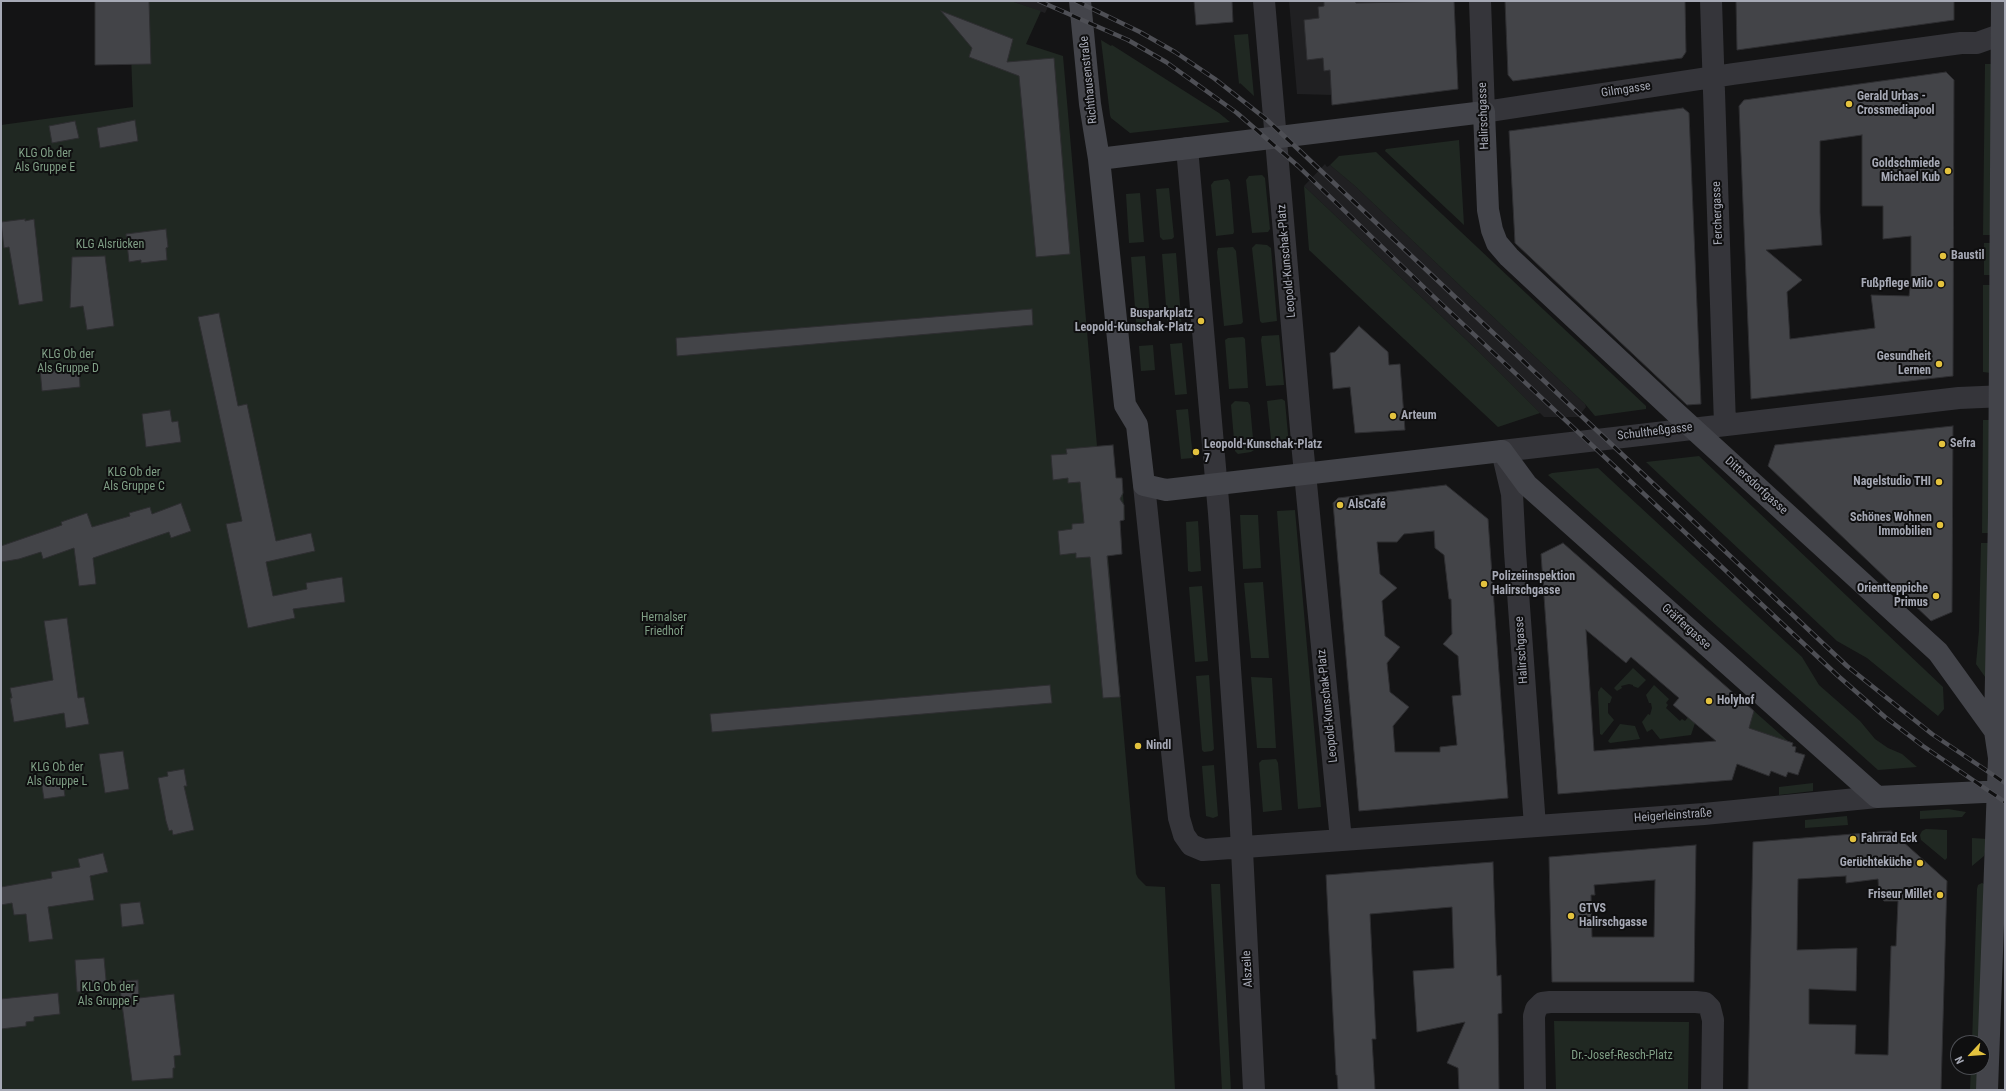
<!DOCTYPE html>
<html>
<head>
<meta charset="utf-8">
<style>
  body { margin:0 }
  #map { position:relative; width:2006px; height:1091px; overflow:hidden; background:#141415; font-family:"Roboto Condensed",sans-serif }
  canvas { display:block }
  .frame { position:absolute; inset:0; border:2px solid #a6a9b5; pointer-events:none }
  .north { position:absolute; left:1950px; top:1035px; width:40px; height:40px; box-sizing:border-box; background:#0f0f10; border:1px solid #4b4d52; border-radius:50%; rotate:244deg; font-size:11px; font-weight:700; line-height:16px; text-align:center; color:#a6a9b5 }
  .north::after { content:''; display:block; margin:auto; width:14px; height:18px; background:#e3c23e; clip-path:polygon(50% 0,100% 100%,50% 72%,0 100%) }
</style>
</head>
<body>
<div id="map">
<canvas width="2006" height="1091"></canvas>
<div class="frame"></div>
<div class="north">N</div>
</div>
<script>
const ctx = document.querySelector('canvas').getContext('2d');
ctx.lineJoin = 'round';
function paint(path, color) { ctx.fillStyle = color; ctx.fill(path, 'evenodd'); }
const poly = rows => new Path2D(rows.map(r => 'M' + r).join(''));
function strokePath(path, color, width, dash) { ctx.strokeStyle = color; ctx.lineWidth = width; ctx.lineCap = dash ? 'butt' : 'round'; ctx.setLineDash(dash || []); ctx.stroke(path); }
function label(font, color, halo, rows, align = 'center') {
  ctx.font = font + ' "Roboto Condensed",sans-serif'; ctx.lineWidth = 4; ctx.setLineDash([]); ctx.textBaseline = 'middle'; ctx.strokeStyle = halo; ctx.fillStyle = color; for (const [text, x, y, turn = 0] of rows) {
    ctx.save(); ctx.translate(x, y); ctx.rotate((+turn || 0) * Math.PI / 180); ctx.textAlign = isNaN(turn) ? turn : align; if (halo) ctx.strokeText(text, 0, 0); ctx.fillText(text, 0, 0); ctx.restore();
  }
}
const built = poly([
  [1011,1,1051,1,1045,13],
  [1289,1,1454,1,1458,89,1332,105,1332,95,1297,94],
  [1325,164,1327,167,1330,165,1355,186,1585,404,1586,407,1578,417,1544,417,1477,350,1304,186]
]);
const green = poly([
  [129,1,1011,1,1041,11,1026,44,1063,56,1097,446,1113,445,1116,479,1122,478,1122,482,1125,520,1120,520,1108,556,1136,874,1138,878,1146,886,1165,887,1175,1090,1,1090,1,125,133,107],
  [1248,34,1254,96,1240,83,1239,84,1234,35],
  [1101,40,1111,46,1112,45,1219,113,1230,122,1130,133,1111,118,1110,115],
  [1985,64,1994,64,1993,235,1983,235],
  [1459,140,1464,225,1385,151,1386,149],
  [1376,152,1646,406,1646,409,1595,416,1585,404,1355,186,1330,165,1339,156],
  [1262,175,1265,178,1270,229,1268,232,1252,233,1246,180,1249,176],
  [1228,179,1230,182,1234,232,1233,234,1216,236,1211,185,1214,181],
  [1304,186,1477,350,1540,413,1498,427,1309,250],
  [1169,188,1174,237,1172,239,1163,240,1160,237,1156,189],
  [1140,193,1144,242,1129,243,1126,194],
  [1984,243,1992,243,1992,275,1984,275],
  [1256,244,1267,245,1271,248,1277,321,1262,323,1260,321,1252,248],
  [1233,247,1236,251,1243,322,1241,324,1224,326,1217,252,1218,248],
  [1176,253,1182,330,1168,331,1162,254],
  [1145,256,1151,332,1137,333,1131,257],
  [1983,285,1992,285,1991,373,1983,372],
  [1279,335,1284,385,1266,386,1261,340,1262,336],
  [1243,337,1245,339,1248,388,1229,389,1225,340,1228,338],
  [1182,343,1187,394,1175,395,1170,344],
  [1153,345,1155,370,1141,371,1139,346],
  [1282,399,1285,401,1289,446,1286,448,1272,449,1267,401],
  [1235,401,1248,402,1250,405,1254,450,1251,452,1238,454,1235,451,1231,405],
  [1188,409,1193,458,1181,459,1176,410],
  [1983,420,1991,420,1990,533,1982,533],
  [1699,456,1943,687,1944,709,1938,716,1867,658,1837,641,1646,462],
  [1598,468,1802,657,1819,685,1860,721,1875,739,1888,748,1902,754,1917,767,1878,770,1548,475,1552,473],
  [1295,510,1321,807,1298,809,1277,511],
  [1240,515,1258,515,1261,568,1243,569],
  [1198,521,1201,571,1191,572,1188,571,1186,522],
  [1981,543,1990,543,1990,684,1976,664,1979,631],
  [1263,582,1269,658,1251,658,1244,583],
  [1202,586,1208,661,1195,662,1189,587],
  [1633,668,1646,680,1638,688,1633,686,1633,685,1629,684,1621,686,1622,688,1617,691,1614,688],
  [1209,675,1214,749,1212,751,1204,752,1202,750,1196,676],
  [1251,677,1272,678,1276,748,1257,748],
  [1654,685,1669,699,1666,703,1668,705,1666,708,1680,721,1682,719,1685,721,1689,716,1695,723,1691,735,1660,739,1652,729,1647,732,1642,722,1648,714,1650,715,1652,708,1651,703,1649,703,1646,695],
  [1601,687,1612,697,1610,703,1608,703,1608,713,1614,720,1602,735,1600,734,1598,692],
  [1754,711,1789,742,1749,728],
  [1620,724,1635,726,1640,739,1610,743,1608,741],
  [1276,759,1278,763,1282,810,1263,812,1259,763,1262,760],
  [1214,765,1218,816,1213,818,1206,816,1202,766],
  [1813,783,1813,791,1779,795,1779,787],
  [1948,809,1966,812,1962,817,1920,819,1920,811],
  [1847,816,1848,825,1805,828,1805,820],
  [1926,829,1947,830,1947,858,1945,860,1921,840,1920,835,1922,831],
  [1972,838,1988,839,1984,856,1972,866],
  [1982,883,1984,884,1982,1043,1972,1043,1977,889,1978,885],
  [1211,884,1220,884,1231,1090,1222,1090],
  [1554,1021,1689,1022,1688,1090,1556,1090],
  [1971,1067,1981,1067,1980,1090,1970,1090]
]);
const building = poly([
  [95,1,149,1,151,64,95,65,95,1],
  [1194,1,1232,1,1233,22,1196,25,1194,1],
  [1324,1,1355,1,1356,3,1454,1,1458,89,1332,105,1330,70,1324,71,1323,58,1307,60,1304,20,1319,18,1318,7,1324,6,1324,1],
  [1505,1,1685,1,1686,52,1682,58,1513,81,1508,75,1505,1],
  [1736,1,1954,1,1954,20,1737,50,1736,1],
  [941,11,1013,39,1007,62,1054,58,1070,254,1036,257,1019,76,969,57,972,48,941,11],
  [1946,72,1954,80,1953,376,1751,399,1739,106,1744,100,1946,72],
  [1862,135,1862,206,1883,206,1883,239,1911,236,1911,279,1909,296,1871,295,1875,328,1790,339,1787,292,1802,280,1766,250,1822,245,1820,212,1820,141,1862,135],
  [1683,108,1689,113,1701,404,1687,405,1515,243,1509,131,1683,108],
  [135,120,138,141,100,148,97,128,135,120],
  [75,121,79,138,52,143,49,126,75,121],
  [25,219,25,221,34,219,43,301,19,305,9,247,4,248,1,222,25,219],
  [166,229,168,247,166,248,167,260,141,263,141,260,129,262,126,234,166,229],
  [105,256,114,326,87,330,83,306,70,308,72,257,105,256],
  [1032,309,1033,325,677,356,676,338,1032,309],
  [219,313,238,406,247,404,276,541,311,533,315,551,266,562,273,596,307,589,306,583,342,577,345,602,293,609,295,618,248,628,226,524,242,521,198,317,219,313],
  [1359,326,1388,352,1389,365,1400,364,1405,430,1355,433,1350,387,1333,389,1330,353,1335,352,1359,326],
  [79,368,80,387,42,391,40,369,79,368],
  [170,410,172,422,178,421,181,442,146,447,142,414,170,410],
  [1953,426,1952,612,1931,621,1768,466,1775,445,1953,426],
  [1113,445,1116,478,1122,478,1123,493,1120,499,1124,505,1124,520,1120,521,1122,554,1107,556,1120,697,1103,698,1090,557,1076,558,1076,553,1060,555,1058,531,1072,529,1072,524,1084,523,1080,482,1068,483,1068,478,1053,480,1051,455,1067,454,1066,449,1113,445],
  [1446,485,1488,519,1508,798,1359,811,1333,503,1338,498,1446,485],
  [1434,531,1435,548,1444,555,1449,599,1451,599,1452,634,1443,644,1458,656,1461,695,1452,696,1457,745,1440,747,1440,752,1395,752,1393,726,1409,707,1390,692,1387,663,1400,647,1385,636,1382,601,1397,588,1380,574,1377,542,1397,542,1404,534,1434,531],
  [181,503,191,531,171,538,169,532,93,558,96,584,79,586,74,548,43,559,41,552,19,559,1,562,1,546,62,525,61,522,87,513,92,527,130,516,129,513,150,507,152,514,181,503],
  [1563,543,1754,711,1749,728,1793,743,1792,746,1796,747,1795,752,1805,755,1798,775,1788,772,1786,777,1771,771,1769,776,1737,764,1732,780,1558,794,1541,554,1563,543],
  [1586,630,1626,663,1631,657,1679,698,1673,705,1716,741,1594,751,1586,630],
  [67,618,78,698,84,697,89,724,66,728,64,713,14,722,10,698,12,698,10,688,53,680,44,621,67,618],
  [1050,685,1052,703,712,732,710,714,1050,685],
  [123,751,129,789,105,793,99,754,123,751],
  [184,769,187,786,184,786,194,830,173,835,172,830,169,831,166,821,158,778,168,776,167,772,184,769],
  [62,777,65,796,44,799,41,780,62,777],
  [1891,831,1947,881,1941,1090,1748,1090,1753,842,1891,831],
  [1846,876,1846,883,1878,879,1879,896,1884,901,1898,901,1896,946,1891,946,1888,1055,1855,1054,1856,1025,1809,1024,1809,989,1856,991,1857,948,1797,950,1798,879,1846,876],
  [1696,845,1694,982,1552,982,1549,857,1696,845],
  [1655,880,1654,937,1592,937,1591,895,1595,895,1594,885,1655,880],
  [103,853,108,872,90,876,94,900,48,907,53,939,29,942,26,914,14,915,12,903,1,905,1,887,52,878,51,872,80,867,78,859,103,853],
  [1493,862,1497,976,1501,975,1502,1013,1498,1014,1499,1090,1459,1090,1458,1068,1447,1063,1465,1022,1417,1032,1413,971,1454,968,1452,907,1370,914,1376,1039,1372,1039,1375,1090,1338,1090,1337,1075,1336,1075,1326,875,1493,862],
  [140,902,144,924,122,927,120,904,140,902],
  [104,958,107,990,77,992,75,960,104,958],
  [138,980,139,998,174,994,181,1055,174,1056,175,1068,173,1068,173,1078,132,1081,119,981,138,980],
  [58,993,60,1014,34,1017,34,1021,26,1022,26,1026,1,1029,1,999,58,993]
]);
const street = poly([
  [1264,1,1303,453,1341,840],
  [1480,1,1484,112,1733,74,1961,43,1977,43,2005,33],
  [1711,1,1725,425],
  [1187,148,1219,513,1240,810,1254,1090],
  [1144,485,1179,818,1184,835,1191,845,1203,850,1704,814,1877,797],
  [1535,826,1515,552,1512,494,1502,451,1959,398,2005,396],
  [1535,1090,1534,1016,1536,1009,1542,1003,1550,1002,1696,1002,1705,1003,1710,1008,1713,1020,1712,1090]
]);
const secondary = poly([
  [1080,1,1090,104,1099,159,1125,405,1137,425,1144,485,1166,490,1502,451,1527,485,1877,797,2005,791],
  [1099,159,1484,112,1488,210,1492,230,1497,243,1509,257,1675,412,1938,652,1995,731,2005,754],
  [1987,1090,1999,758,1995,731,1999,515,2002,1]
]);
const rail = poly([
  [1039,1,1128,40,1166,62,1237,113,1298,166,1433,296,1837,675,1885,717,1923,746,2005,802],
  [1076,1,1140,32,1175,52,1215,79,1266,119,1847,666,1932,734,2005,783]
]);
const markers = [
  [1849,104,4,"#e3c23e"],
  [1948,171,4,"#e3c23e"],
  [1943,256,4,"#e3c23e"],
  [1941,284,4,"#e3c23e"],
  [1201,321,4,"#e3c23e"],
  [1939,364,4,"#e3c23e"],
  [1393,416,4,"#e3c23e"],
  [1942,444,4,"#e3c23e"],
  [1196,452,4,"#e3c23e"],
  [1939,482,4,"#e3c23e"],
  [1340,505,4,"#e3c23e"],
  [1940,525,4,"#e3c23e"],
  [1484,584,4,"#e3c23e"],
  [1936,596,4,"#e3c23e"],
  [1709,701,4,"#e3c23e"],
  [1138,746,4,"#e3c23e"],
  [1853,839,4,"#e3c23e"],
  [1920,863,4,"#e3c23e"],
  [1940,895,4,"#e3c23e"],
  [1571,916,4,"#e3c23e"]
];
const streetNames = [
  ["Richthausenstraße",1089,80,-96],
  ["Gilmgasse",1626,90,-9],
  ["Halirschgasse",1484,116,-92],
  ["Ferchergasse",1718,213,-92],
  ["Leopold-Kunschak-Platz",1287,261,-95],
  ["Schultheßgasse",1655,432,-7],
  ["Dittersdorfgasse",1756,486,42],
  ["Gräffergasse",1686,627,42],
  ["Halirschgasse",1522,650,-94],
  ["Leopold-Kunschak-Platz",1328,706,-96],
  ["Heigerleinstraße",1673,816,-4],
  ["Alszeile",1248,969,-93]
];
const poiNames = [
  ["Gerald Urbas -",1857,97],
  ["Crossmediapool",1857,111],
  ["Goldschmiede",1940,164,"right"],
  ["Michael Kub",1940,178,"right"],
  ["Baustil",1951,256],
  ["Fußpflege Milo",1933,284,"right"],
  ["Busparkplatz",1193,314,"right"],
  ["Leopold-Kunschak-Platz",1193,328,"right"],
  ["Gesundheit",1931,357,"right"],
  ["Lernen",1931,371,"right"],
  ["Arteum",1401,416],
  ["Sefra",1950,444],
  ["Leopold-Kunschak-Platz",1204,445],
  ["7",1204,459],
  ["Nagelstudio THI",1931,482,"right"],
  ["AlsCafé",1348,505],
  ["Schönes Wohnen",1932,518,"right"],
  ["Immobilien",1932,532,"right"],
  ["Polizeiinspektion",1492,577],
  ["Halirschgasse",1492,591],
  ["Orientteppiche",1928,589,"right"],
  ["Primus",1928,603,"right"],
  ["Holyhof",1717,701],
  ["Nindl",1146,746],
  ["Fahrrad Eck",1861,839],
  ["Gerüchteküche",1912,863,"right"],
  ["Friseur Millet",1932,895,"right"],
  ["GTVS",1579,909],
  ["Halirschgasse",1579,923]
];
const parkNames = [
  ["KLG Ob der",45,154],
  ["Als Gruppe E",45,168],
  ["KLG Alsrücken",110,245],
  ["KLG Ob der",68,355],
  ["Als Gruppe D",68,369],
  ["KLG Ob der",134,473],
  ["Als Gruppe C",134,487],
  ["Hernalser",664,618],
  ["Friedhof",664,632],
  ["KLG Ob der",57,768],
  ["Als Gruppe L",57,782],
  ["KLG Ob der",108,988],
  ["Als Gruppe F",108,1002],
  ["Dr.-Josef-Resch-Platz",1622,1056]
];
paint(built, '#202022');
paint(green, '#202822');
paint(building, '#434448');
strokePath(building, '#2e2e31', 1);
strokePath(street, '#35353a', 22);
strokePath(secondary, '#43444a', 22);
strokePath(rail, '#4e4f55', 4.5);
strokePath(rail, '#0f0f10', 3, [9]);
for (const [x, y, r, color] of markers) { const dot = new Path2D(); dot.arc(x, y, r, 0, 2 * Math.PI); ctx.fillStyle = color; ctx.fill(dot); strokePath(dot, '#0f0f10', 1.5); }
label('12px', '#a6a9b5', '#0f0f10', streetNames);
label('bold 12px', '#a6a9b5', '#0f0f10', poiNames, 'left');
label('12px', '#7f9e85', '#0f0f10', parkNames);
</script>
</body>
</html>
